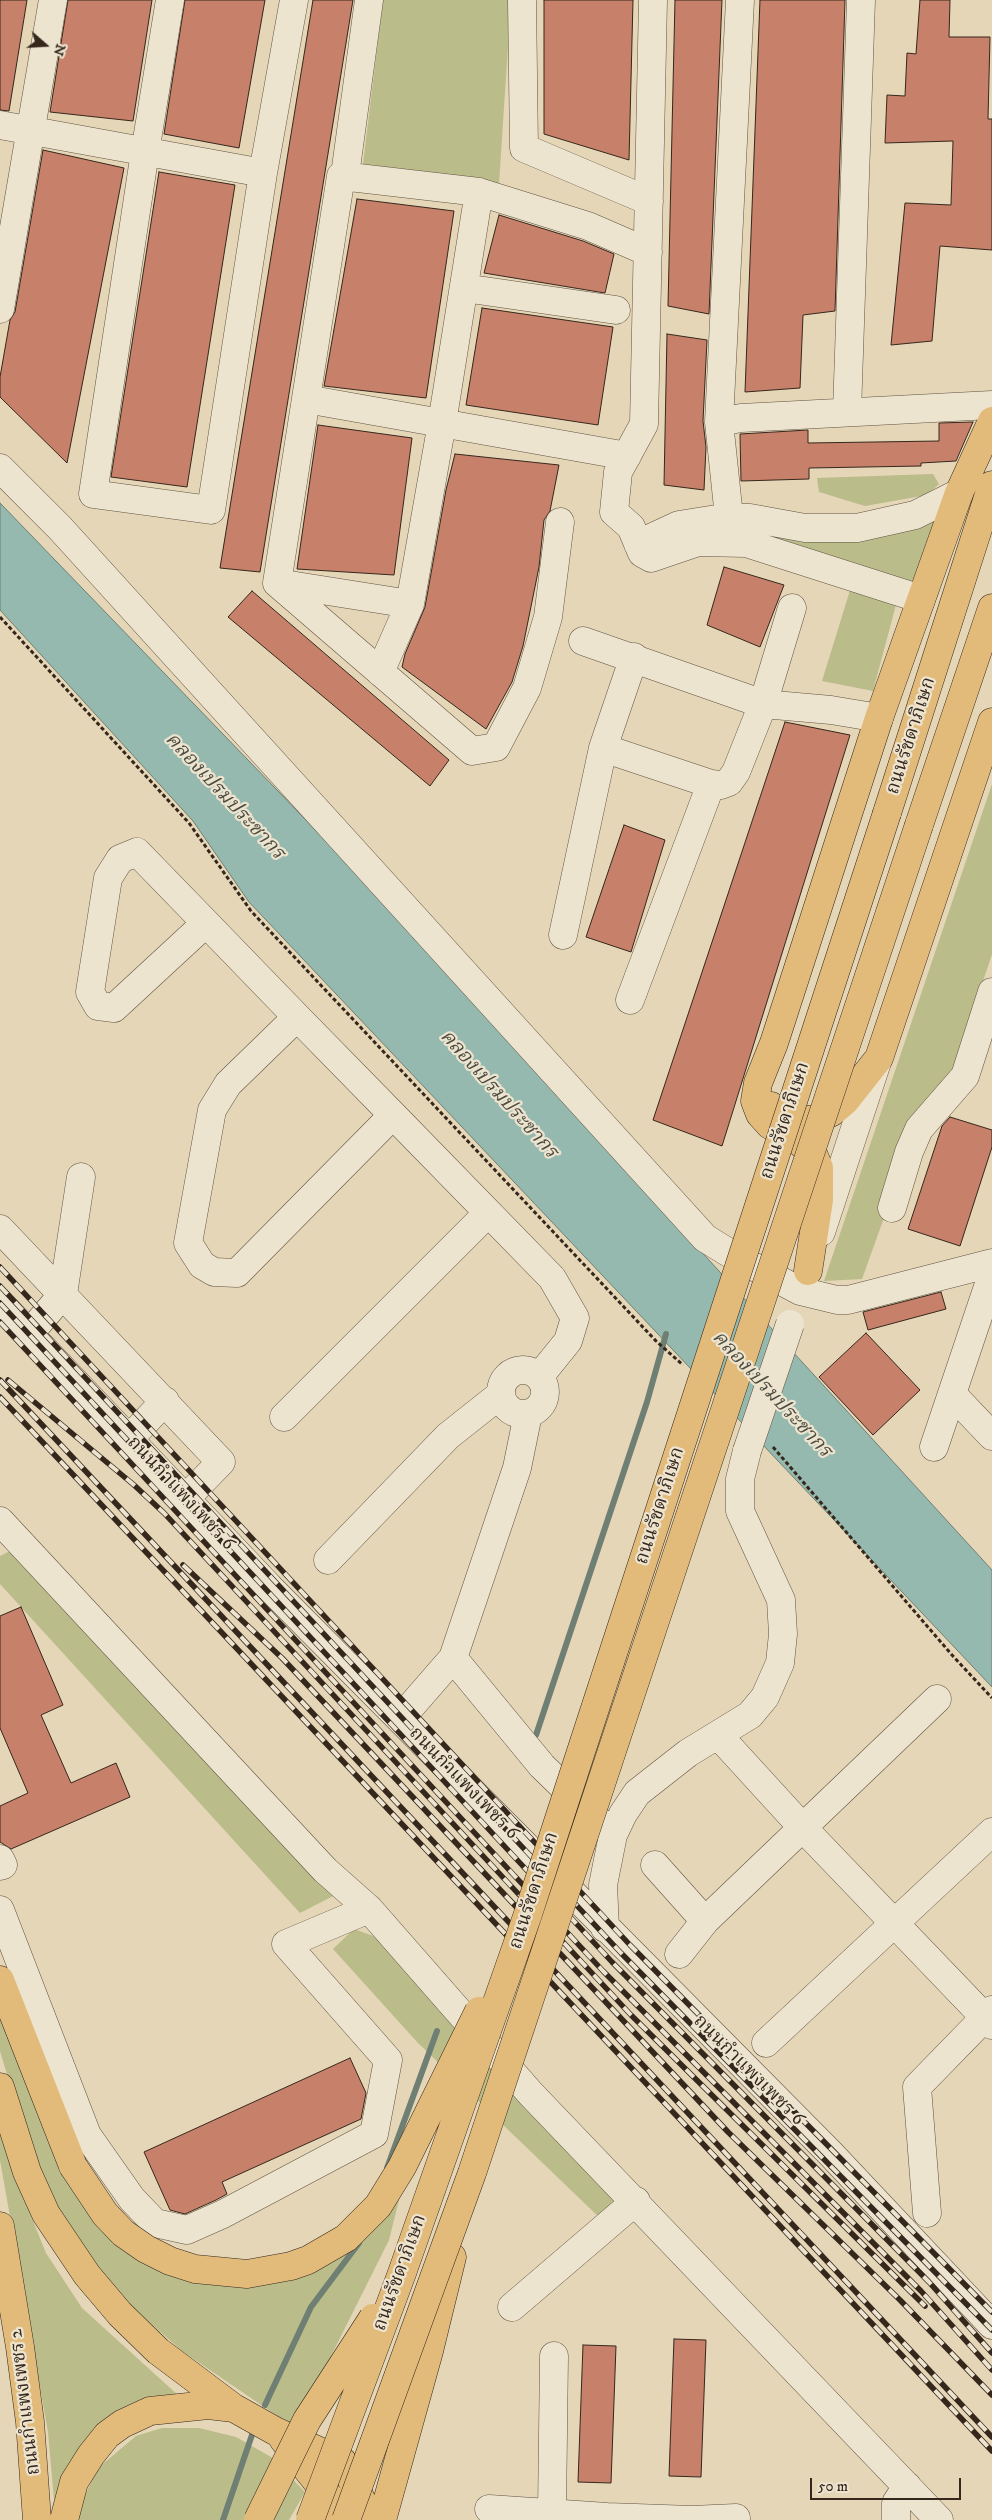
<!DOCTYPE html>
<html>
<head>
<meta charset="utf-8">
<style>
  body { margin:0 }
  #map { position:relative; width:992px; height:2520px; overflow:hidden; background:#e4d6b6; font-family:"IM FELL DW Pica",serif }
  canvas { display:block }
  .north { position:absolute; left:20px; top:20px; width:50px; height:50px; -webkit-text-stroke:4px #ede4d0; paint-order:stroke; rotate:109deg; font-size:14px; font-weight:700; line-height:20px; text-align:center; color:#35271c }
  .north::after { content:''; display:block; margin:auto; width:18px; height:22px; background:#35271c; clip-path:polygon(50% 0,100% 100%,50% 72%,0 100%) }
  .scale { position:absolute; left:810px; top:2478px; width:151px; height:22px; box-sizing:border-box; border:2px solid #35271c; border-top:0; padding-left:6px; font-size:15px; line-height:18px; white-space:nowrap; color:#35271c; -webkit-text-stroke:4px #ede4d0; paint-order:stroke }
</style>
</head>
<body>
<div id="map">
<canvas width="992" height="2520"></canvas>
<div class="north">N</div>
<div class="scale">50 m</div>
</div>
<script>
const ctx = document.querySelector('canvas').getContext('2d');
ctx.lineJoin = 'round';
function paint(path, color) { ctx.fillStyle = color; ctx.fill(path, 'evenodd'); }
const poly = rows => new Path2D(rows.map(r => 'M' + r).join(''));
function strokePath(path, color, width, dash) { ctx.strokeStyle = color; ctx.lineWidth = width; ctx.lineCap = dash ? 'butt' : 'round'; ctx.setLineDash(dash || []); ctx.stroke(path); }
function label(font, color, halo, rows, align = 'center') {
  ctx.font = font + ' "IM FELL DW Pica","Noto Serif Thai",serif'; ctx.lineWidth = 4.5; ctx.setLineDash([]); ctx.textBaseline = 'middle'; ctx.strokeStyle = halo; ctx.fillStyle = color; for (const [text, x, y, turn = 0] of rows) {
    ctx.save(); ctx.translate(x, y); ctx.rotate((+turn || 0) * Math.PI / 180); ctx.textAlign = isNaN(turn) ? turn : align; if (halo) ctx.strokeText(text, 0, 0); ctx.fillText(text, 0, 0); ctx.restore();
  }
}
const green = poly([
  [383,0,511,0,499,184,363,164],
  [933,474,939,484,927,495,865,506,819,492,817,478],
  [937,519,910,589,739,526],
  [851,587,897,601,873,691,822,681],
  [992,784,992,954,955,1066,927,1098,862,1279,824,1281],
  [12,1550,339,1893,300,1913,0,1584,0,1556],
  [354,1929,384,1940,626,2201,603,2221,418,2043,333,1949],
  [0,2009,50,2132,154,2263,284,2277,401,2192,389,2240,295,2428,182,2351,122,2298,78,2249,53,2198,26,2138,0,2051],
  [0,2131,13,2172,46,2253,82,2308,179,2396,67,2472,54,2500,48,2432,0,2160],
  [162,2428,199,2428,236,2437,271,2457,305,2492,289,2520,78,2520,80,2506,98,2468,136,2436]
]);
const water = poly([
  [0,503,331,846,992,1570,992,1687,249,902,193,821,0,610,0,503]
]);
const stream = poly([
  [536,1735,647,1402,666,1334],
  [387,2168,437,2031],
  [265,2405,311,2307,359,2243],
  [223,2520,254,2429]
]);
const building = poly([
  [0,0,27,0,9,111,0,110,0,0],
  [68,0,152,0,133,121,50,112,68,0],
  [185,0,265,0,239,148,164,134,185,0],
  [313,0,353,0,260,572,220,568,313,0],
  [544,0,633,0,629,160,544,134,544,0],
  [675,0,722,0,709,314,668,306,675,0],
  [760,0,845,0,835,311,803,315,800,388,745,392,760,0],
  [920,0,950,0,949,37,990,37,988,119,992,119,992,250,940,246,932,341,891,345,905,203,951,205,953,141,885,143,887,95,905,96,907,53,916,54,920,0],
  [43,150,124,168,67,463,0,397,0,377,10,320,15,312,43,150],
  [159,172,235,185,187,487,111,477,159,172],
  [357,199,454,211,426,398,324,386,357,199],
  [499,215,583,241,614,254,605,293,484,273,499,215],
  [482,308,613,327,598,425,466,405,482,308],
  [667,334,707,340,703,421,706,447,704,490,664,485,667,334],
  [973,422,956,461,921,463,921,466,809,468,809,479,741,481,740,434,808,430,808,443,939,441,939,423,973,422],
  [318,425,412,438,394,575,297,569,318,425],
  [455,454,559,465,550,511,544,520,539,567,523,646,512,682,486,729,402,667,405,654,425,607,446,490,455,454],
  [724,567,784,585,760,647,707,625,724,567],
  [252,591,449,760,430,786,228,617,252,591],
  [785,722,850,735,722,1146,653,1120,785,722],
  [624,825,665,840,631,952,586,937,624,825],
  [950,1117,992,1130,992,1147,960,1246,908,1229,942,1126,950,1117],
  [941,1292,946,1309,868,1330,863,1312,941,1292],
  [866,1333,920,1390,873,1435,819,1377,866,1333],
  [21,1607,63,1705,41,1715,71,1783,116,1763,130,1797,11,1849,0,1842,0,1806,28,1793,0,1728,0,1616,21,1607],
  [350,2058,366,2093,361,2119,222,2182,227,2194,216,2200,185,2214,170,2210,144,2152,350,2058],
  [674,2339,706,2340,701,2477,669,2476,674,2339],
  [583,2345,616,2346,611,2483,578,2482,583,2345]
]);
const path = poly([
  [0,617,189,823,251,911,656,1341,683,1365],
  [773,1447,952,1655,992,1698]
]);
const minor = poly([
  [170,0,145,152,93,494,211,510,263,173,294,0],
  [522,0,524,148,649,201],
  [653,0,644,424,618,472,614,512,631,527,642,553,651,558,698,542,746,543,921,599],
  [0,125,263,173],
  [345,175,369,0],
  [479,192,588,226,648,252],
  [464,288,616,310],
  [0,309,53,0],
  [306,399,627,456],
  [847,412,861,0],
  [719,422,741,418,992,405],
  [0,468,60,528,705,1238,734,1256,800,1291,837,1300,848,1300,992,1263],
  [729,517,719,422,740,0],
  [638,544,679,525,729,517,750,518,805,528,857,528,915,515,959,493],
  [277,583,341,176,479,192,442,423,410,604,380,672],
  [410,604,277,583,472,751,496,747,527,688,548,617,560,522],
  [583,641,763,704,831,710,879,718],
  [634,657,603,748,711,784,721,785,729,782,736,772,763,704,792,608],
  [206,923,114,1008,98,1006,90,992,108,878,120,859,137,852,206,923,297,1017,393,1115,552,1278,575,1318,568,1341,539,1377],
  [563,935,603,748],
  [630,1000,711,784],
  [297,1017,228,1084,212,1110,188,1243,202,1265,214,1272,237,1273,393,1115],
  [892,1208,909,1152,919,1129,965,1076,992,992],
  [0,1229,221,1462,185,1499],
  [821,1232,877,1062],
  [0,1303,269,1587,830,2153,992,2325],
  [29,1334,63,1294,81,1177],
  '501 1392a22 22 0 1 1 44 0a22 22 0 1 1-44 0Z',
  [952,1394,992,1436],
  [528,1414,517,1468,453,1658,542,1766,607,1829],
  [284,1417,488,1213],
  [129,1439,165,1401],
  [934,1447,992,1275],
  [0,1521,325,1870,369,1909,531,2094,939,2520],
  [328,1560,448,1436,501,1394],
  [400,1719,453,1658],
  [718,1735,803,1828,992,2025],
  [0,1859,3,1865,0,1866],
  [655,1865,705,1921],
  [0,1910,87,2135,132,2199,155,2223,187,2230,223,2214,374,2134,388,2060,286,1944,369,1909],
  [605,1928,603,1885,613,1835,623,1814,637,1793,688,1753,750,1715,765,1697,780,1663,783,1634,781,1600,740,1511,740,1479,747,1451],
  [679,1954,705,1921,937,1699],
  [766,2043,992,1832],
  [927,2213,917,2087,992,2010],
  [512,2307,636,2201],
  [489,2509,607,2517,692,2520],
  [552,2512,554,2356],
  [692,2520,736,2518],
  [896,2520,896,2503,907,2486]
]);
const major = poly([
  [887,813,992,485],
  [919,825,992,608],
  [771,1106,776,1112,794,1121,817,1119,832,1112,845,1101,879,1058,992,722],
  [808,1271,819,1200,819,1168,814,1156,800,1142,770,1125,760,1114,755,1101,758,1083,774,1043,879,718,959,493,992,421],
  [0,1980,73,2166],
  [0,2087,27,2172,46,2214,87,2275,120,2314,158,2351,234,2408],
  [0,2226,20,2347,30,2422,37,2520],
  [283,2439,330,2498,335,2520],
  [64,2520,74,2482,91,2455,107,2435,122,2424,150,2411,208,2405,234,2408,275,2431,343,2462,371,2520],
  [382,2520,429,2351,452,2257]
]);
const rail = poly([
  [0,1267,630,1945,992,2312],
  [0,1286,621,1953,992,2330],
  [0,1303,612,1962,929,2282,992,2353],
  [0,1322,603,1971,921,2291,992,2370],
  [0,1380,992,2437],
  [8,1380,134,1485,164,1513,631,2015,925,2306],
  [0,1397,992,2451],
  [183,1565,282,1658,728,2132,900,2300,992,2395]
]);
const minorBridge = poly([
  [747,1451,790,1324]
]);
const majorBridge = poly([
  [73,2166,105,2214,123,2233,146,2249,170,2261,195,2269,247,2274,291,2266,308,2260,346,2238,378,2206,402,2167,479,2011],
  [258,2520,307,2420,373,2318],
  [310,2520,402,2273,528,1914,887,813],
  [346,2520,472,2173,919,825]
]);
const streetNames = [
  ["ถนนรัชดาภิเษก",912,736,-72],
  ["ถนนรัชดาภิเษก",786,1121,-72],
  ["ถนนกำแพงเพชร 6",180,1494,47],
  ["ถนนรัชดาภิเษก",661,1506,-72],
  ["ถนนกำแพงเพชร 6",463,1784,46],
  ["ถนนรัชดาภิเษก",535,1891,-72],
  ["ถนนกำแพงเพชร 6",748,2071,45],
  ["ถนนรัชดาภิเษก",401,2273,-70],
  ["ถนนกำแพงเพชร 2",26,2402,-97]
];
const waterNames = [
  ["คลองเปรมประชากร",224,797,47],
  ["คลองเปรมประชากร",498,1095,48],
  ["คลองเปรมประชากร",771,1395,47]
];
paint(green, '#babc8a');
paint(water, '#95b9ae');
strokePath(water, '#6f7f74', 1);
strokePath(stream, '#6f7f74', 6);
paint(building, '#c7806a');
strokePath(building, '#35271c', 1);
strokePath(minor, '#615342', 29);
strokePath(major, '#35271c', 29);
strokePath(path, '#35271c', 3, [4, 2.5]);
strokePath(minor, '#ede4d0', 28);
strokePath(major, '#e2bb7b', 28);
strokePath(rail, '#35271c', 5.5);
strokePath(rail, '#ede4d0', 4, [11]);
strokePath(minorBridge, '#615342', 29, []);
strokePath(majorBridge, '#35271c', 29, []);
strokePath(minorBridge, '#ede4d0', 28);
strokePath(majorBridge, '#e2bb7b', 28);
label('19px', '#35271c', '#ede4d0', streetNames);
label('italic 20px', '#4d4c40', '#ede4d0', waterNames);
</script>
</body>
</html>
